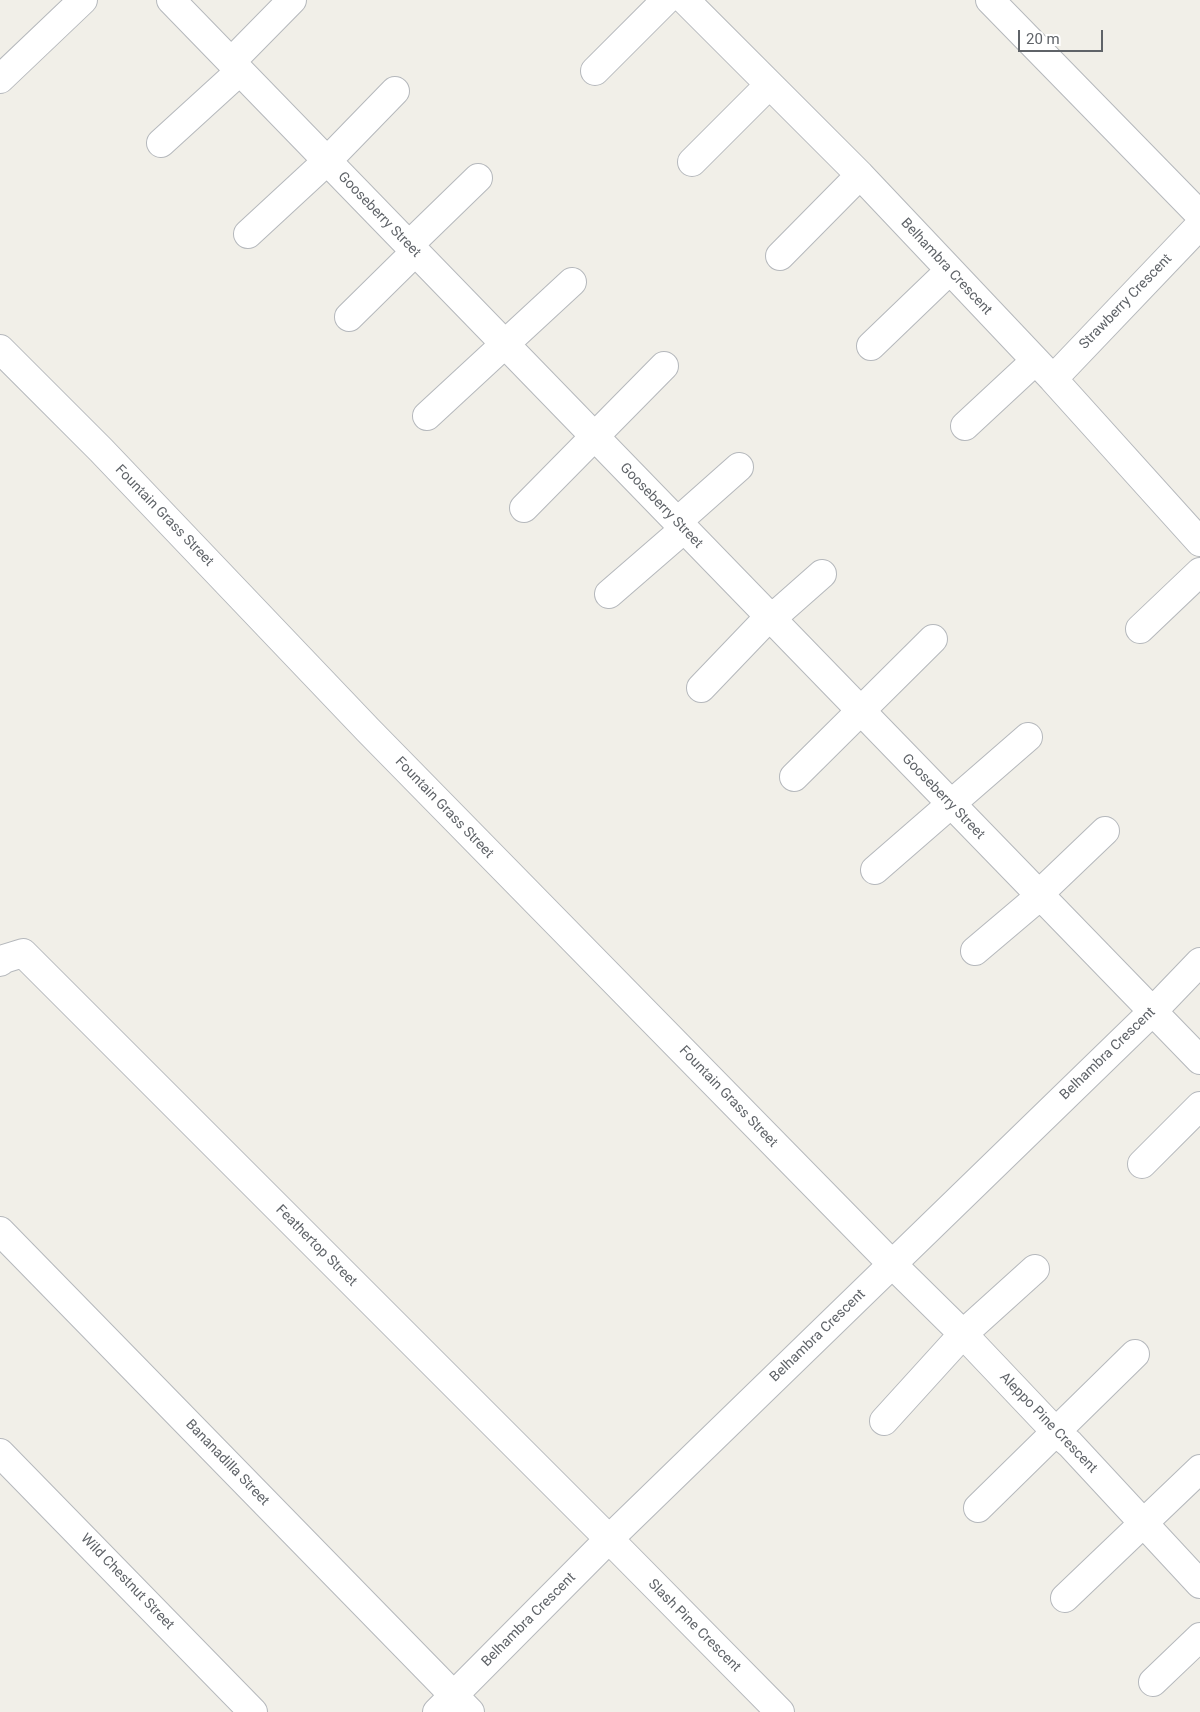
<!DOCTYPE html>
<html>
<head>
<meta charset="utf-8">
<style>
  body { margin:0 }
  #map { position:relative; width:1200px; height:1712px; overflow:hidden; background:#f1efe8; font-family:Roboto,sans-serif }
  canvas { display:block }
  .scale { position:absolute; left:1018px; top:30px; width:85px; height:22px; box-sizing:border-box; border:2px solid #5f6368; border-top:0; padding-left:6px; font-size:15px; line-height:18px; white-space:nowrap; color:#5f6368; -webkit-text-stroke:4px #fff; paint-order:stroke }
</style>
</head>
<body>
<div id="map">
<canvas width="1200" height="1712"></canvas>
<div class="scale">20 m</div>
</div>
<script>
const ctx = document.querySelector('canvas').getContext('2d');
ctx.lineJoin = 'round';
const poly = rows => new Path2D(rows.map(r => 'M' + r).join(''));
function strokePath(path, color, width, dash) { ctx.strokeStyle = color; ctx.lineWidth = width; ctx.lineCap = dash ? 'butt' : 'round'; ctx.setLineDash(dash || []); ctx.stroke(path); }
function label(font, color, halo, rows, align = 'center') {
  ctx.font = font + ' Roboto,sans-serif'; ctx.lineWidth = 4; ctx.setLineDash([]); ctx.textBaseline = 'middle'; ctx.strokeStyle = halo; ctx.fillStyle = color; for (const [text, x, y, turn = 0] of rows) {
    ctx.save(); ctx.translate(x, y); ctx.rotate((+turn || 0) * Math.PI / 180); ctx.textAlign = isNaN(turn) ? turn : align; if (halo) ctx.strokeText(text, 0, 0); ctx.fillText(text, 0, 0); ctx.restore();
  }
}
const minor = poly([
  [171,0,1200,1060],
  [685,0,860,175,1053,379,1200,542],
  [990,0,1200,215],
  [231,62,292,0],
  [595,71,666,0],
  [0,79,83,0],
  [161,143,240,71],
  [692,162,769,85],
  [248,234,327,161,395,91],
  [409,245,478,178],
  [780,256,860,175],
  [349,317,415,252],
  [871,346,949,271],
  [0,349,101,450,368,730,892,1264,963,1334,1056,1432,1070,1444,1200,1584],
  [1053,379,1200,225],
  [427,416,572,282],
  [965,426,1035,361],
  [524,508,664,366],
  [677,522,739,467],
  [609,594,684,529],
  [771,619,822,574],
  [1140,629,1200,572],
  [701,688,769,617],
  [794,777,933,639],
  [875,870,1028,737],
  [1038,895,1105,831],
  [975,951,1040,896],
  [0,962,4,959,23,953,609,1539,780,1712],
  [1142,1164,1200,1106],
  [0,1231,470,1712],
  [884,1421,963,1334,1035,1269],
  [0,1453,253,1712],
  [978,1508,1135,1354],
  [1065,1598,1200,1469],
  [1153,1682,1200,1637],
  [437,1712,609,1539,1152,1012,1200,962]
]);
const streetNames = [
  ["Gooseberry Street",379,215,46],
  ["Belhambra Crescent",946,267,47],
  ["Strawberry Crescent",1126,302,-46],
  ["Gooseberry Street",661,506,46],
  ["Fountain Grass Street",164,516,46],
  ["Gooseberry Street",943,797,46],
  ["Fountain Grass Street",444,808,46],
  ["Belhambra Crescent",1108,1054,-44],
  ["Fountain Grass Street",728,1097,46],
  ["Feathertop Street",316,1246,45],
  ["Belhambra Crescent",818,1336,-44],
  ["Aleppo Pine Crescent",1048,1423,46],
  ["Bananadilla Street",227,1463,46],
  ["Wild Chestnut Street",127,1582,46],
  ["Belhambra Crescent",529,1620,-45],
  ["Slash Pine Crescent",694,1626,45]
];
strokePath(minor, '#b5b8bc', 30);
strokePath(minor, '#fff', 28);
label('14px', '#5f6368', '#fff', streetNames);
</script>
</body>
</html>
